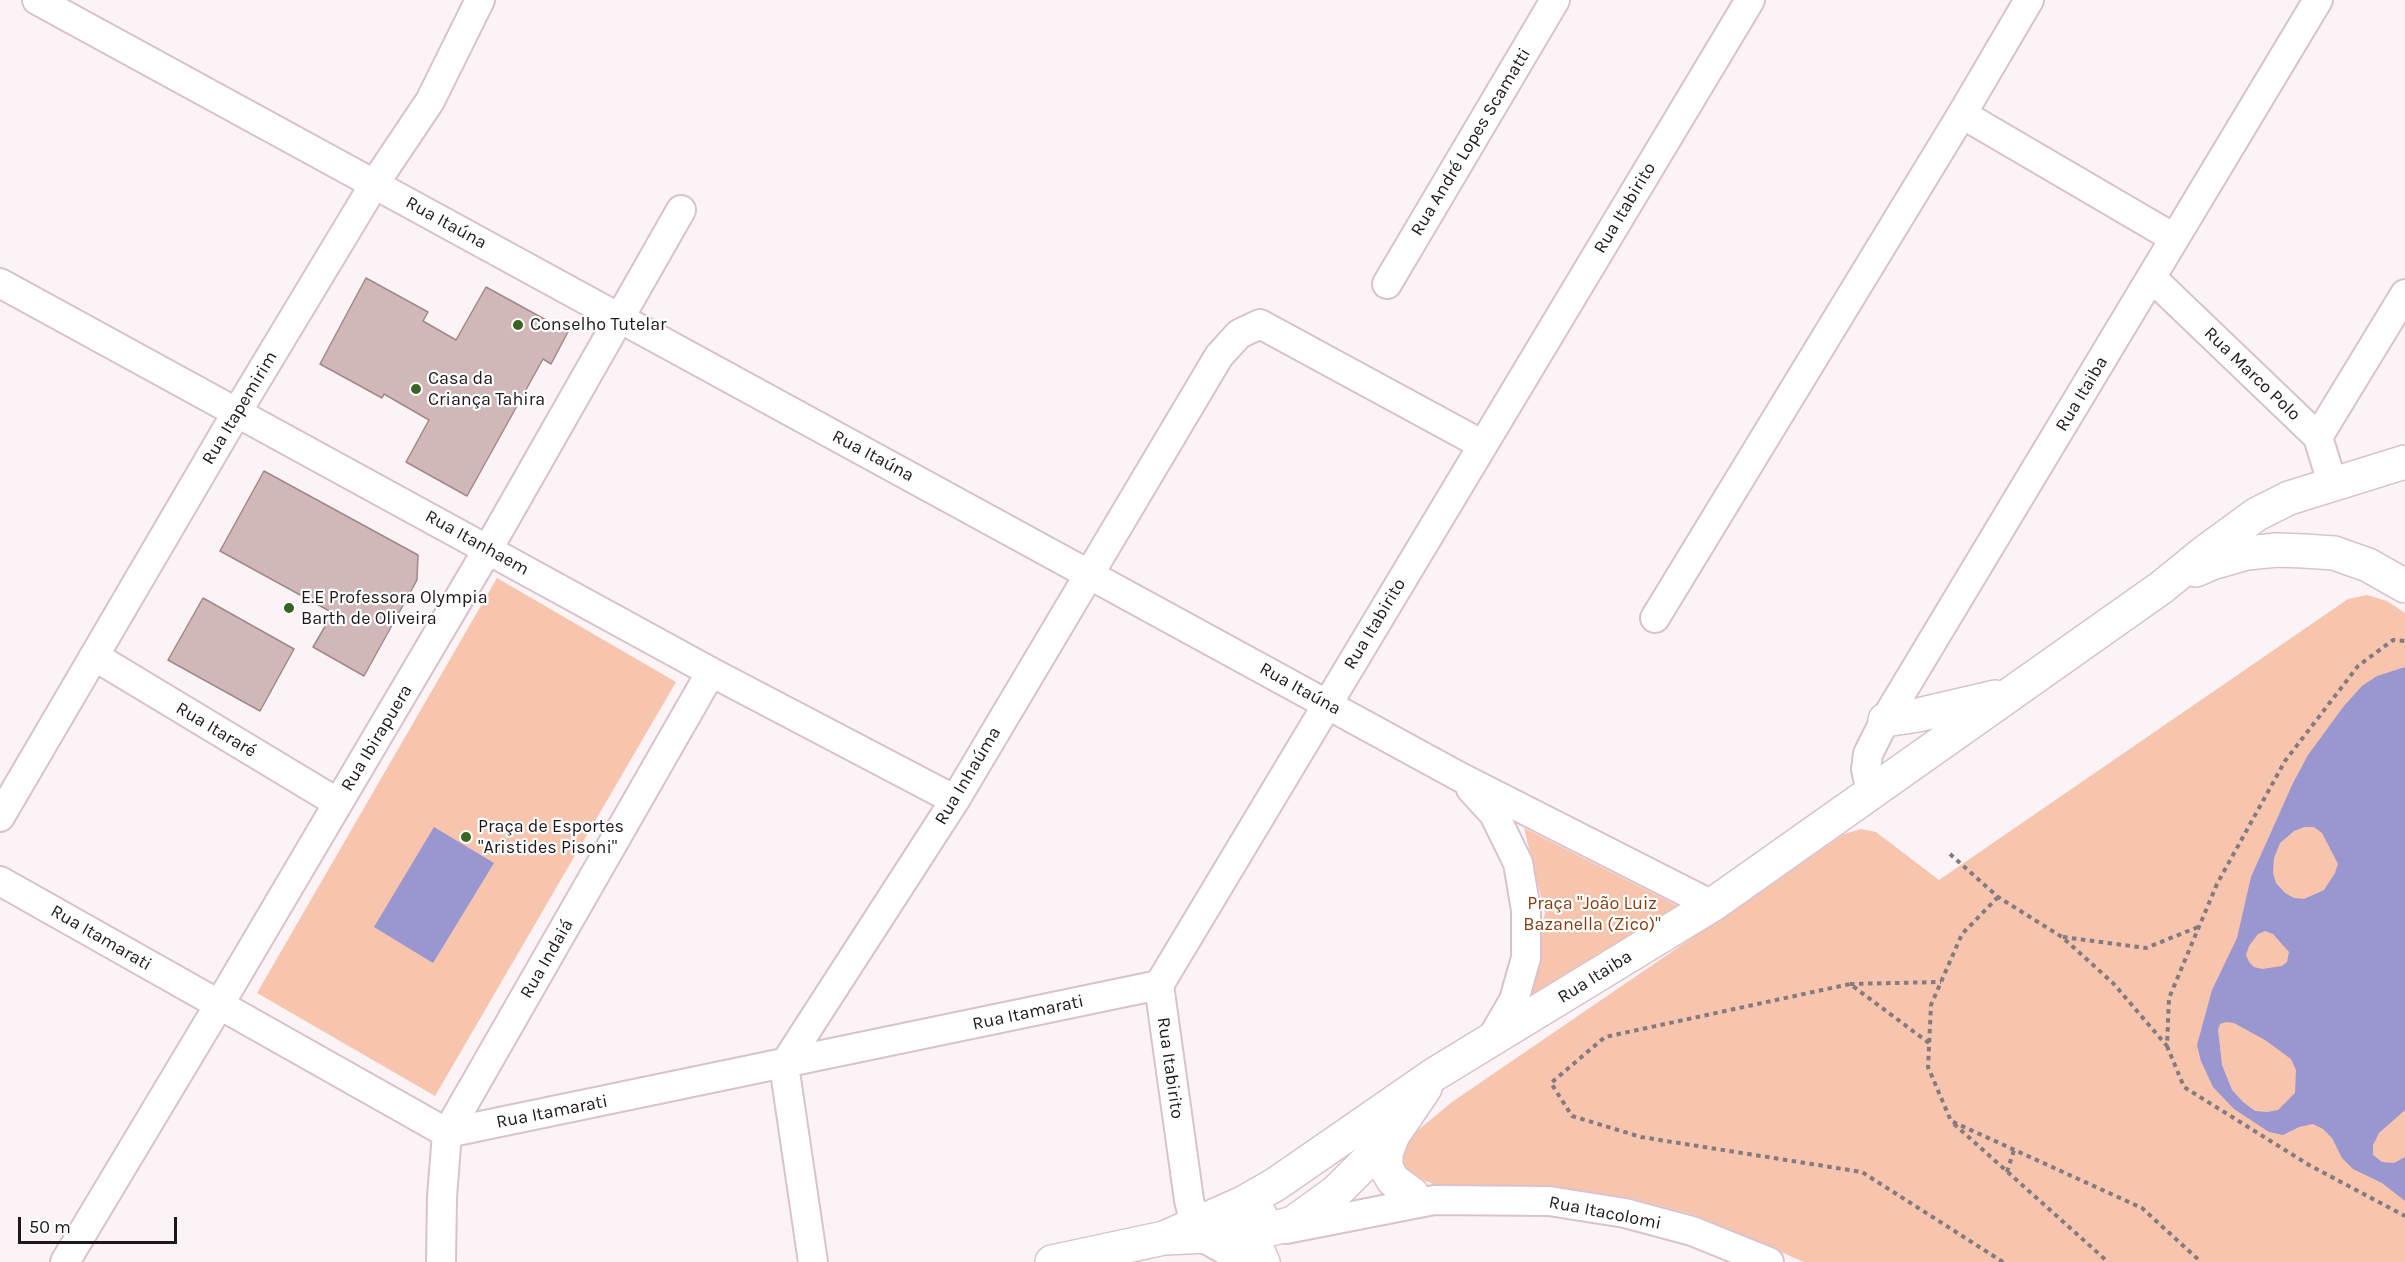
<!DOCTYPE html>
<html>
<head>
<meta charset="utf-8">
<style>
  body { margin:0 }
  #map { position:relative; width:2405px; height:1262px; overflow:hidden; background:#fcf3f7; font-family:Karla,sans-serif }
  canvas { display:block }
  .scale { position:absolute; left:18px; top:1217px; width:159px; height:27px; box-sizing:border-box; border:3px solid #1f171b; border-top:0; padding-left:8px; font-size:18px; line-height:21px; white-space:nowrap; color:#1f171b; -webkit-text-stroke:4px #fff; paint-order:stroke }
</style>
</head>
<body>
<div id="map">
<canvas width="2405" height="1262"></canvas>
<div class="scale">50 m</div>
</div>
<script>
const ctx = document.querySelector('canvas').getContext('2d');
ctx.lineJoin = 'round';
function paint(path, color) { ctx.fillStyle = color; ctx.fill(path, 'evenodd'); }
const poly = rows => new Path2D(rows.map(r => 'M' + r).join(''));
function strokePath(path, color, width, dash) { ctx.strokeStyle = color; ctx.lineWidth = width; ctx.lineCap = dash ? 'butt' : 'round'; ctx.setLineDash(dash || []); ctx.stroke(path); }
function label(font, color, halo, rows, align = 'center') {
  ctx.font = font + ' Karla,sans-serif'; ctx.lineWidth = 4.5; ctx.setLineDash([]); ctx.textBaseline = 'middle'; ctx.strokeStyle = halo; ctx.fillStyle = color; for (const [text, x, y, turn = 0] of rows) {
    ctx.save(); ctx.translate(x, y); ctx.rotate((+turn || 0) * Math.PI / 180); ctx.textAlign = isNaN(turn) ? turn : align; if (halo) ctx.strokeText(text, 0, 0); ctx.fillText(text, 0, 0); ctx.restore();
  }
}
const green = poly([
  [497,578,676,682,435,1096,257,993],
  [2367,595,2387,601,2405,613,2405,1262,1804,1262,1695,1215,1630,1198,1551,1186,1439,1186,1409,1175,1400,1166,1406,1140,1452,1102,1844,834,1861,829,1876,832,1939,880,2348,599],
  [1524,828,1686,910,1518,1016,1545,913]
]);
const water = poly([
  [2405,667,2405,1110,2379,1133,2373,1145,2373,1155,2382,1162,2394,1163,2405,1157,2405,1201,2382,1183,2353,1169,2342,1158,2332,1138,2323,1129,2313,1124,2299,1127,2283,1135,2269,1132,2234,1109,2213,1087,2201,1061,2197,1045,2212,990,2237,938,2251,877,2293,783,2308,755,2344,706,2362,686,2377,676],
  [2304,827,2314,827,2322,833,2338,864,2335,873,2324,890,2304,899,2294,898,2285,893,2276,883,2273,873,2274,858,2280,843,2294,831],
  [2265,931,2273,934,2289,952,2287,962,2282,966,2262,969,2254,967,2249,962,2246,955,2249,946,2258,934],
  [2226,1022,2234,1023,2265,1040,2291,1059,2296,1070,2295,1093,2278,1110,2267,1112,2255,1111,2243,1102,2232,1090,2222,1065,2218,1030,2220,1024],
  [434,827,494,863,433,963,374,927]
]);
const building = poly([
  [366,278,428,312,423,321,456,340,486,287,568,332,551,364,543,359,467,496,406,462,429,420,384,394,382,398,320,364,366,278],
  [264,471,418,555,417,580,364,676,313,647,333,613,220,551,264,471],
  [203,598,294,649,260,711,168,660,203,598]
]);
const path = poly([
  [1950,854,1998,897,2062,937,2113,983,2167,1046,2169,998,2217,884,2285,761,2358,666,2393,640,2405,641],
  [1998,897,1962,934,1931,1005,1928,1067,1951,1121,2142,1208,2201,1262],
  [2063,937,2146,948,2198,927],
  [1850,984,1941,982],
  [1929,1043,1850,984,1605,1037,1551,1083,1572,1116,1641,1137,1862,1172,2003,1262],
  [2167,1046,2184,1087,2309,1165,2405,1216],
  [1954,1124,2108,1262],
  [2007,1172,2014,1150]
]);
const minor = poly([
  [37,0,1460,777,1712,905],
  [1962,114,2174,238],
  [2152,278,2318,437,2332,483],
  [0,283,711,672,955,800],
  [1387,284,1555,0],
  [2318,437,2405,294],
  [1655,618,1962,114,2029,0],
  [94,656,338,803],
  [1471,789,1494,814,1518,863,1526,910,1526,958,1514,1000,1489,1043],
  [1871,793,1866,769,1868,754,1885,720,2318,0],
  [0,817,237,412,375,183,430,101,480,0],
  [0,881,447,1133,1159,985],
  [1286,1229,1434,1200,1549,1201,1625,1213,1692,1231,1769,1262],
  [65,1262,219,1005,488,549,681,210],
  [441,1262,442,1197,447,1133,711,672],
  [813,1262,784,1065,955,800,1219,356,1239,334,1260,324,1483,445],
  [1247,1262,1204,1238,1195,1224,1189,1200,1159,985,1750,0]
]);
const major = poly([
  [2196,570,2212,563,2247,553,2277,550,2304,551,2334,553,2368,565,2405,586],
  [1885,720,1918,715,1995,697],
  [1393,1135,1386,1153,1386,1168,1393,1180,1412,1194],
  [1260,1215,1255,1222,1253,1234,1255,1246,1263,1262],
  [1164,1238,1243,1203,1276,1184,1435,1074,1712,905,2162,587,2205,552,2257,514,2289,498,2405,462],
  [1052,1262,1164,1238,1253,1234,1293,1223,1336,1192,1393,1135,1425,1088]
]);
const markers = [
  [518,325,6,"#396421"],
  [416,389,6,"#396421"],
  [289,608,6,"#396421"],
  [466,837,6,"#396421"]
];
const streetNames = [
  ["Rua André Lopes Scamatti",1471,142,-59],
  ["Rua Itabirito",1625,208,-59],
  ["Rua Itaúna",446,223,29],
  ["Rua Marco Polo",2252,374,44],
  ["Rua Itaiba",2082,394,-59],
  ["Rua Itapemirim",240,408,-59],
  ["Rua Itaúna",873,456,28],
  ["Rua Itanhaem",477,543,29],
  ["Rua Itabirito",1375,624,-59],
  ["Rua Itaúna",1300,689,29],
  ["Rua Itararé",216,730,31],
  ["Rua Ibirapuera",377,738,-59],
  ["Rua Inhaúma",968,776,-59],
  ["Rua Itamarati",101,938,30],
  ["Rua Indaiá",547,959,-60],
  ["Rua Itaiba",1595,977,-32],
  ["Rua Itamarati",1028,1013,-12],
  ["Rua Itabirito",1170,1068,82],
  ["Rua Itamarati",552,1112,-11],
  ["Rua Itacolomi",1605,1213,11]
];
const poiNames = [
  ["Conselho Tutelar",530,325],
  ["Casa da",428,379],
  ["Criança Tahira",428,400],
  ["E.E Professora Olympia",301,598],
  ["Barth de Oliveira",301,619],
  ["Praça de Esportes",478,827],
  ["\"Aristides Pisoni\"",478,848]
];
const parkNames = [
  ["Praça \"João Luiz",1592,904],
  ["Bazanella (Zico)\"",1592,925]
];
paint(green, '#f7c4ad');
paint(water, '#9a96d0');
paint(building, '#d1b7b7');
strokePath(building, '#a18889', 1.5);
strokePath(minor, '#d9c2cd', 32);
strokePath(major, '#d9c2cd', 36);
strokePath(path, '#837b7f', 4, [4.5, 4.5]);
strokePath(minor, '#fff', 28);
strokePath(major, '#fff', 33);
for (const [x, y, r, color] of markers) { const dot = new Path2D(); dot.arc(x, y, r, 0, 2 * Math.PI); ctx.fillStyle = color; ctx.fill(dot); strokePath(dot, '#fff', 2); }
label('18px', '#1f171b', '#fff', streetNames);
label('18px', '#1f171b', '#fff', poiNames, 'left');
label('18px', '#863c0f', '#fff', parkNames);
</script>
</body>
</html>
